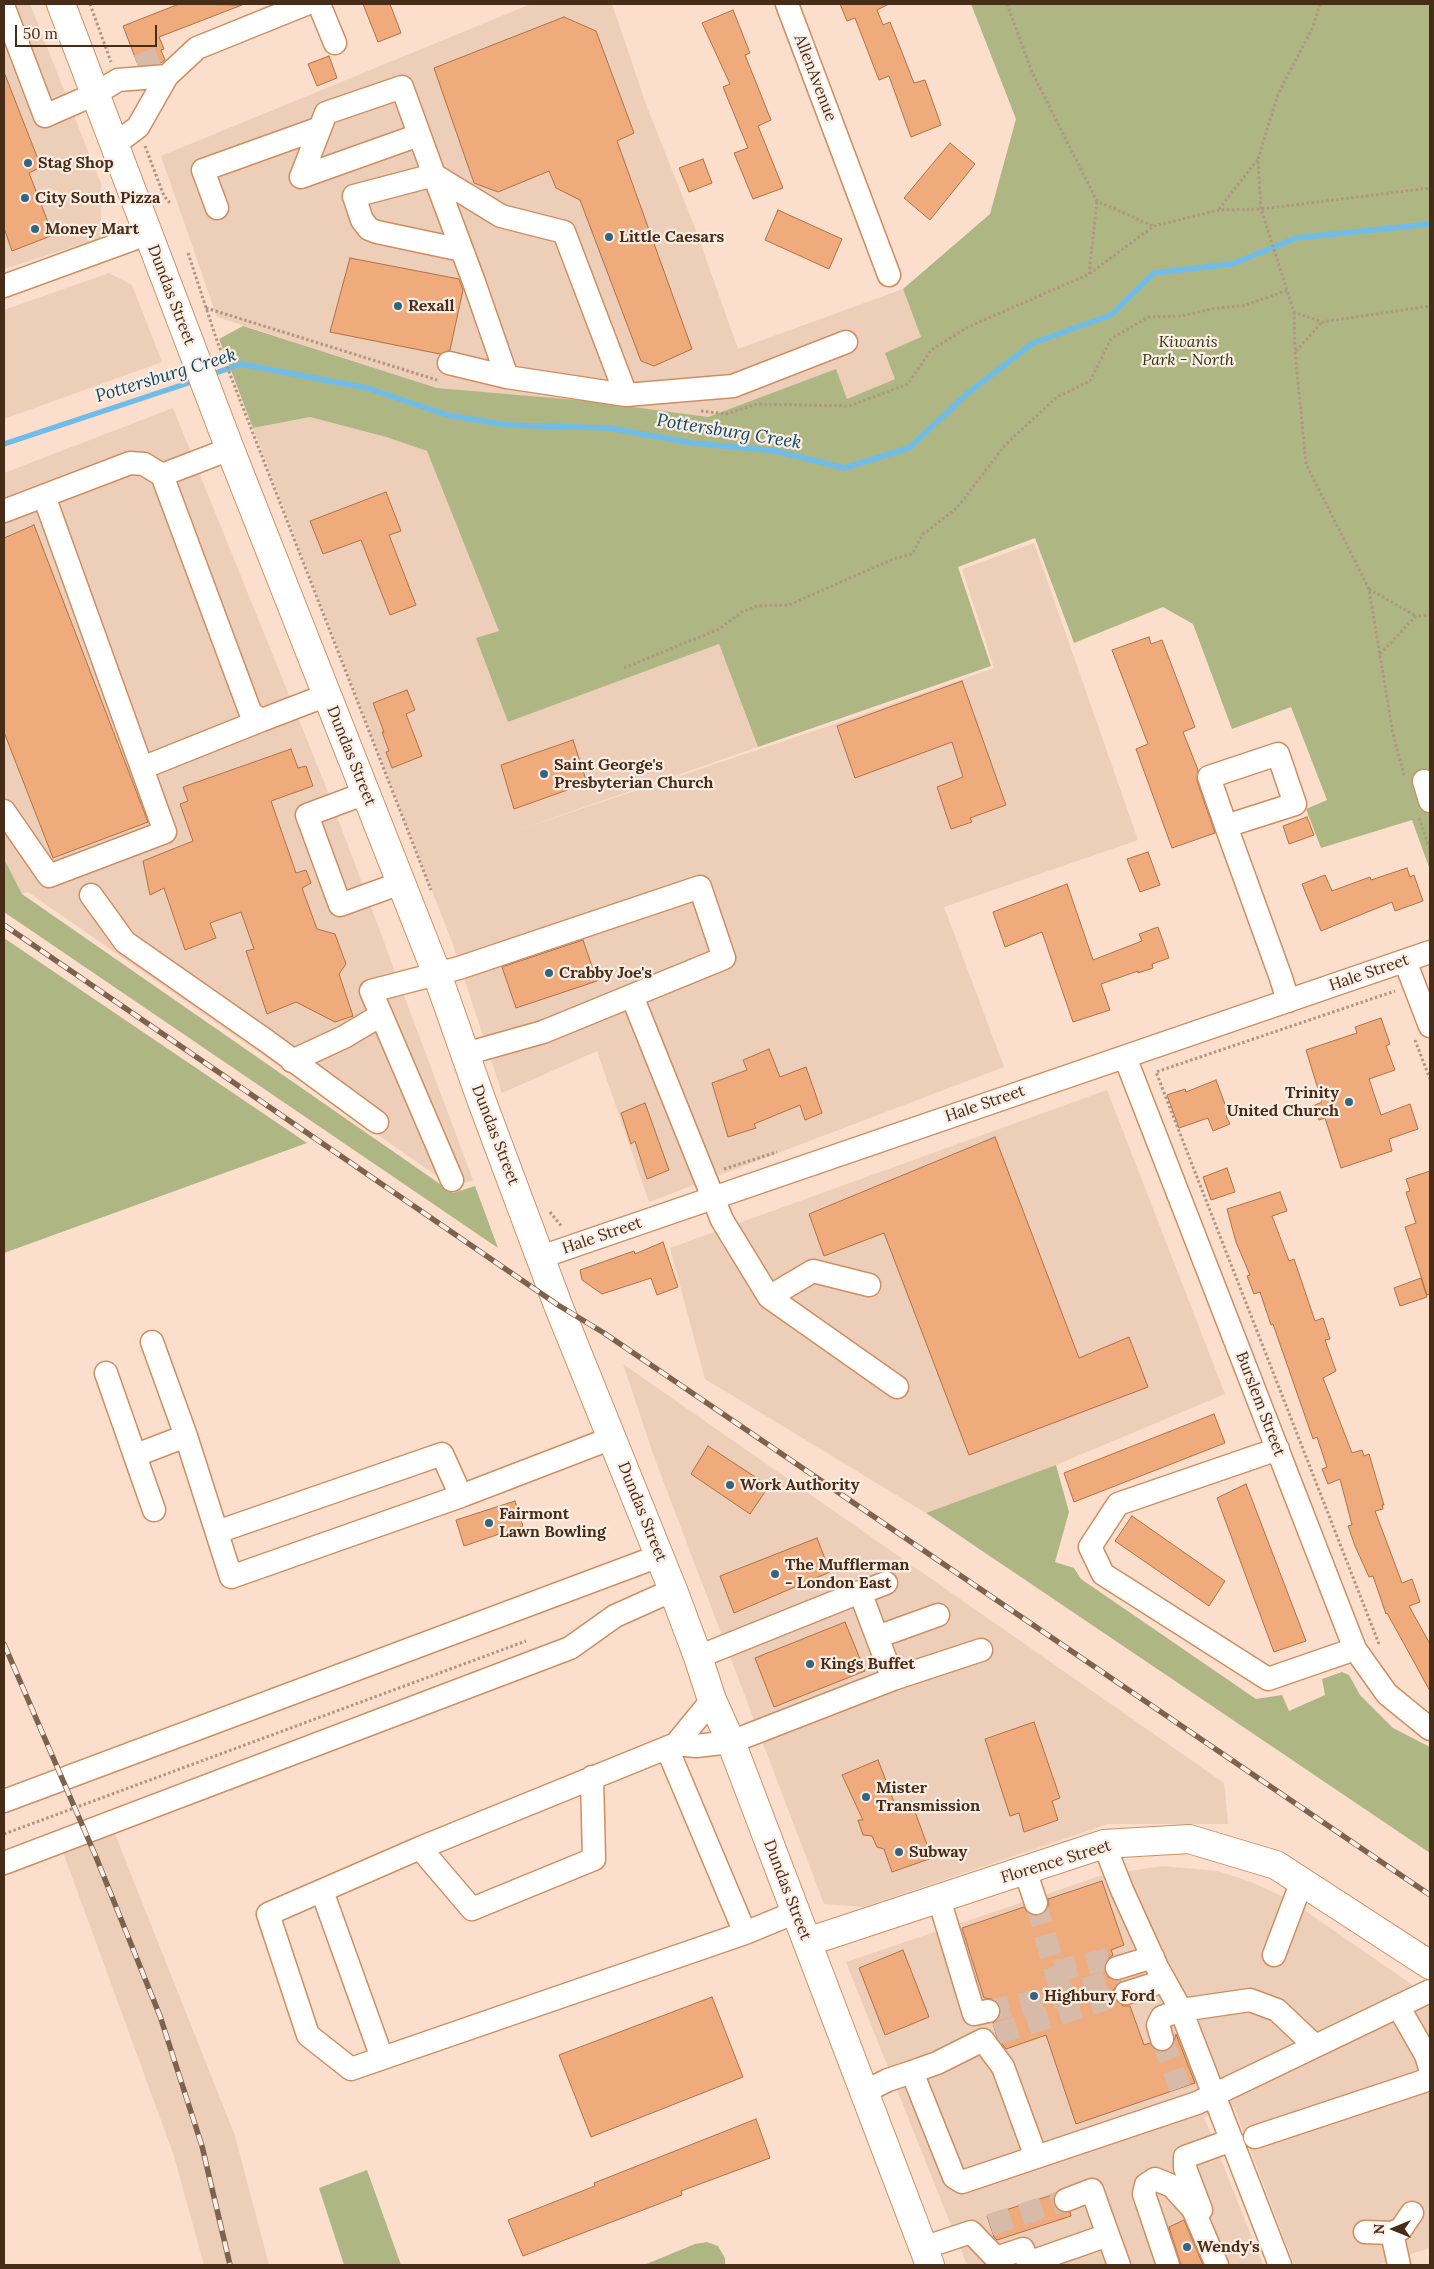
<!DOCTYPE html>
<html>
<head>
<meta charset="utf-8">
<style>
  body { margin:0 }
  #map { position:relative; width:1434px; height:2269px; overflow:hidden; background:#fbdecb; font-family:Lora,serif }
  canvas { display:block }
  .frame { position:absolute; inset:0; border:5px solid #472c18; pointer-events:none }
  .north { position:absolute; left:1369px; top:2204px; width:50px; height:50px; -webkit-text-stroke:4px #fdeee5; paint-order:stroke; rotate:270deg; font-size:14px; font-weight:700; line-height:20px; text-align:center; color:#472c18 }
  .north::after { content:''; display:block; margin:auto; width:18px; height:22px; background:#472c18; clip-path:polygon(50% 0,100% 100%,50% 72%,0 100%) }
  .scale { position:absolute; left:15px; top:25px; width:142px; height:22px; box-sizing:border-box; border:2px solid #472c18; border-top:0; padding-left:6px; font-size:15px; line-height:18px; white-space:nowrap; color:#472c18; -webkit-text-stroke:4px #fdeee5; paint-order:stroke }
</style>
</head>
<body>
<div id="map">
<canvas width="1434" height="2269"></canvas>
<div class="frame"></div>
<div class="north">N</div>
<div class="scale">50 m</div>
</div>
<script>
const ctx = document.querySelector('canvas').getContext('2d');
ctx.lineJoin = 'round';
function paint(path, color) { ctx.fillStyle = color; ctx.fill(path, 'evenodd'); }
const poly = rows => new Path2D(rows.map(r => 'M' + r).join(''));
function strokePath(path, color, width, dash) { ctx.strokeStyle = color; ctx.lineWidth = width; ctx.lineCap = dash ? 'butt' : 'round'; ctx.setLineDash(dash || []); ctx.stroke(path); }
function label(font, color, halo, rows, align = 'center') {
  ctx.font = font + ' Lora,serif'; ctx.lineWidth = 4.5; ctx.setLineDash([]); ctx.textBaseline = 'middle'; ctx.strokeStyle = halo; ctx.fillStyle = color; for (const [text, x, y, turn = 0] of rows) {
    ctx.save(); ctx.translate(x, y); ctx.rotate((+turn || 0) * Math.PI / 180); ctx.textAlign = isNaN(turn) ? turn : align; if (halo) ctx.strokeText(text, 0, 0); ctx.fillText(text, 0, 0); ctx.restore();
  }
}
const built = poly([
  [4,4,30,4,101,184,101,238,4,269],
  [531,4,612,4,647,107,695,228,738,349,903,289,921,337,895,379,847,399,835,370,708,417,437,388,217,317,161,156],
  [109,273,132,285,162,362,4,419,4,310],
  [173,408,326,787,473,1180,453,1187,28,892,22,894,4,859,4,473],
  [310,417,386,437,427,451,499,631,477,638,508,722,719,644,758,747,509,833,832,725,994,668,962,569,1034,543,1138,840,944,907,1004,1067,649,1202,597,1051,502,1093,452,942,253,428],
  [1107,1090,1225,1394,1056,1465,926,1513,705,1379,670,1248],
  [623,1364,1224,1783,1228,1824,1108,1824,864,1907,824,1904,653,1454],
  [113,1829,235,2136,269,2265,204,2265,174,2156,63,1852],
  [1162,1866,1218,1871,1251,1882,1288,1899,1430,1997,1430,2248,1376,2265,1294,2265,1234,2107,1204,2117,1263,2265,967,2265,846,1962,1103,1875]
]);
const green = poly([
  [971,4,1430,4,1430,870,1412,820,1321,848,1306,809,1327,800,1291,707,1232,729,1193,624,1163,607,1074,643,1035,538,958,567,991,666,758,747,719,644,508,722,476,638,499,631,427,451,386,437,310,417,253,428,219,339,243,326,437,388,588,401,708,417,836,369,847,399,895,379,885,353,921,337,903,289,990,214,1016,119],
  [4,859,22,894,453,1193,475,1186,498,1248,4,912],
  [4,938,307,1143,4,1253],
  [1056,1465,1069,1512,1055,1562,1074,1568,1081,1579,1256,1699,1282,1695,1289,1711,1325,1695,1322,1679,1342,1672,1349,1675,1360,1695,1393,1728,1430,1747,1430,1853,926,1513],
  [367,2170,401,2265,344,2265,319,2188],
  [707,2242,718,2246,725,2258,725,2265,644,2265,695,2244]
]);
const stream = poly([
  [210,375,241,364,367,388,447,415,507,425,609,428,692,443,776,451,844,468,909,448,968,393,1033,343,1111,315,1154,273,1232,264,1296,238,1430,224],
  [4,444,197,380]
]);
const building = poly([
  [179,4,242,5,159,37,164,49,161,50,165,60,161,63,138,65,123,26,179,4],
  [363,4,390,4,401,33,378,42,363,4],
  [840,4,889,4,877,10,883,25,890,22,914,83,925,80,941,125,911,137,889,76,879,80,855,18,847,21,840,4],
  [733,10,750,53,745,55,771,120,758,126,783,188,753,199,734,153,748,148,723,87,730,84,702,23,733,10],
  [564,17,596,31,634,133,617,141,692,349,654,366,641,361,580,200,556,188,549,171,498,192,474,183,434,68,564,17],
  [329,56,337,78,317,86,308,64,329,56],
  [4,72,41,167,29,173,53,235,12,251,4,228,4,72],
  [950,143,975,164,930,220,904,198,950,143],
  [703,159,712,183,689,192,679,168,703,159],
  [778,210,842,239,829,269,765,240,778,210],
  [350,258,459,279,463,290,450,350,440,354,330,332,350,258],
  [386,492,401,531,389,535,416,605,390,615,361,540,323,554,310,521,386,492],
  [34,525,148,822,53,858,4,732,4,538,34,525],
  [1149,637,1151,644,1162,640,1195,727,1183,732,1198,770,1197,781,1215,833,1172,848,1136,749,1148,744,1112,650,1149,637],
  [962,681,1006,805,970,818,972,822,951,829,937,787,963,777,952,742,855,778,837,726,962,681],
  [407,690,415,710,406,714,422,756,392,768,386,752,389,751,382,732,384,732,373,703,407,690],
  [573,740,587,783,514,809,501,765,573,740],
  [291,749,298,768,306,766,313,786,271,801,296,873,306,870,311,883,302,888,317,929,335,934,346,964,339,974,353,1016,335,1022,296,1002,267,1014,246,951,254,949,241,912,210,923,216,938,185,950,164,888,150,895,143,861,193,841,180,804,188,801,183,787,291,749],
  [1307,817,1314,835,1289,844,1283,826,1307,817],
  [1148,852,1160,885,1140,892,1127,859,1148,852],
  [1407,868,1410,877,1414,875,1423,901,1395,911,1392,902,1321,931,1302,884,1325,875,1332,891,1370,877,1371,880,1407,868],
  [1067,884,1093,960,1142,941,1139,934,1158,927,1169,958,1152,964,1153,968,1138,973,1138,971,1101,984,1110,1010,1073,1022,1042,932,1005,947,993,912,1067,884],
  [583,940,597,981,516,1008,502,967,583,940],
  [1381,1018,1390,1044,1386,1046,1395,1070,1369,1079,1381,1115,1410,1104,1418,1129,1389,1139,1392,1151,1341,1168,1325,1118,1319,1120,1315,1105,1322,1102,1306,1050,1357,1033,1355,1027,1381,1018],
  [769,1049,780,1077,806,1067,822,1113,805,1120,800,1105,754,1124,756,1128,728,1137,712,1083,747,1070,743,1060,769,1049],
  [1216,1080,1229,1115,1226,1116,1230,1124,1213,1131,1208,1118,1179,1128,1167,1095,1185,1089,1186,1092,1216,1080],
  [645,1103,669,1170,647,1179,635,1141,631,1144,621,1113,645,1103],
  [995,1137,1079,1358,1129,1337,1148,1387,969,1455,884,1233,824,1256,809,1214,995,1137],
  [1227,1168,1235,1192,1211,1200,1203,1177,1227,1168],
  [1430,1171,1430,1294,1427,1295,1405,1227,1416,1223,1406,1192,1410,1191,1406,1179,1430,1171],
  [1280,1192,1287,1211,1272,1216,1289,1261,1294,1259,1315,1321,1323,1318,1330,1339,1325,1340,1336,1371,1323,1378,1352,1453,1362,1450,1364,1456,1369,1454,1384,1505,1382,1505,1383,1509,1375,1511,1402,1583,1412,1579,1420,1602,1409,1606,1430,1644,1430,1691,1387,1613,1386,1614,1373,1576,1369,1577,1355,1546,1348,1526,1352,1525,1340,1479,1328,1484,1322,1469,1327,1467,1317,1437,1313,1439,1273,1324,1271,1325,1260,1292,1254,1294,1247,1276,1250,1275,1236,1242,1227,1209,1280,1192],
  [663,1242,678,1287,657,1295,651,1278,602,1294,582,1280,580,1270,634,1251,635,1254,663,1242],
  [1421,1278,1427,1297,1400,1306,1394,1288,1421,1278],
  [1214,1414,1225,1443,1074,1502,1064,1473,1214,1414],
  [708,1446,769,1486,750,1514,691,1474,708,1446],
  [1246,1484,1306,1641,1274,1652,1217,1498,1246,1484],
  [515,1501,523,1526,464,1546,456,1520,515,1501],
  [1132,1516,1225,1581,1209,1606,1115,1541,1132,1516],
  [817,1538,830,1572,734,1613,720,1576,817,1538],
  [845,1622,865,1671,774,1707,755,1658,845,1622],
  [1034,1722,1060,1798,1052,1801,1058,1820,1024,1832,1019,1813,1010,1816,985,1739,1034,1722],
  [878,1760,896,1807,911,1801,932,1858,892,1872,884,1849,877,1847,872,1836,863,1835,858,1820,863,1820,842,1775,878,1760],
  [1102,1881,1124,1945,1111,1950,1113,1955,1107,1959,1104,1966,1108,1977,1121,1981,1113,1990,1114,1997,1123,2006,1130,2006,1144,2045,1150,2043,1158,2052,1166,2051,1172,2048,1176,2034,1195,2083,1076,2124,1046,2035,1006,2049,997,2037,993,2023,1000,2015,1001,2008,992,1999,984,1998,962,1928,1024,1907,1028,1913,1040,1916,1046,1911,1049,1905,1048,1899,1102,1881],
  [903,1950,929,2017,885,2035,859,1968,903,1950],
  [712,1997,743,2077,591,2137,559,2055,712,1997],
  [756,2119,770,2158,681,2191,682,2195,523,2256,508,2220,595,2186,594,2183,756,2119],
  [1055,2194,1054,2205,1058,2210,1070,2212,1071,2216,997,2240,994,2237,987,2216,1055,2194],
  [1184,2220,1203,2265,1181,2265,1169,2227,1184,2220]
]);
const minorTunnel = poly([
  [138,66,163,56],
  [1036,1903,1062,1995],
  [1055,1971,1114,1958],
  [988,2011,1062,1995,1120,1979],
  [996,2034,1126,1993],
  [1162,2039,1180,2088],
  [990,2225,1066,2200]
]);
const path = poly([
  [90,4,111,62],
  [1007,4,1032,72,1097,201,1153,226],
  [1320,4,1312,29,1278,94,1258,159,1261,209,1294,312,1322,322,1430,306],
  [145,146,164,196,170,203],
  [1219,209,1258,159],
  [188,253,217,341,431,890],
  [1089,274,1097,201],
  [206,308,437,380],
  [1294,312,1295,351,1306,464,1369,589,1393,734,1404,775],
  [1296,351,1322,322],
  [701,411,726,414,757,404,849,406,908,384,931,350,968,327,1089,274,1154,226,1219,210,1261,209,1430,188],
  [1369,589,1416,616],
  [1380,654,1416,616,1430,615],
  [624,668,719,629,742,612,757,606,789,605,893,559,912,554,923,534,957,508,1005,445,1057,397,1090,381,1111,339,1148,317,1182,316,1211,309,1246,305,1288,290],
  [1419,818,1430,849],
  [1415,1040,1430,1079],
  [724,1169,777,1152],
  [550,1212,562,1227],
  [1379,1644,1156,1072,1395,991],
  [4,1834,526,1641]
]);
const minor = poly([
  [319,4,335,43],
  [787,4,889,275],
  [4,8,45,116,95,94,118,80,167,76],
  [114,145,138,127,167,76,197,48,306,4],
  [301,177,326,113,402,87,434,175,501,216,564,232,626,395,733,386,846,342],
  [301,177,419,135],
  [217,208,203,170,320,128],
  [4,286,147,234],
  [449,363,507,377,474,282,434,175,354,196,362,220,369,229,377,232,462,250],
  [507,377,626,395],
  [162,475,251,714,262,720,327,695],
  [4,511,130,463,144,464,162,475,230,449],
  [142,768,262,720],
  [1424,781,1430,801],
  [366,793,307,815,340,905,401,883],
  [4,811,49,876,165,832,44,496],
  [1226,826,1295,804,1278,754,1209,777,1226,826,1281,978,1288,1001],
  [91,895,125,942,268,1042,377,1122],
  [1405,961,1430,1026],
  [632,996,722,1220,769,1297,897,1387],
  [1125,1057,1355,1649,1387,1694,1430,1729],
  [292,1061,344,1037,381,1015],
  [452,1180,371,991,459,968,700,887,724,958,543,1032,465,1054],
  [541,1257,1430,952],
  [769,1297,813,1271,869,1285],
  [152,1342,186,1436,231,1577,461,1496,612,1438],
  [106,1373,154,1510],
  [1278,1449,1118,1504,1090,1547,1103,1574,1268,1679,1355,1649],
  [136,1455,186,1436],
  [217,1532,442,1454,461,1496],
  [860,1593,886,1583],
  [877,1637,938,1615],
  [698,1657,860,1592,893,1679,731,1742,696,1746,676,1744,420,1848,268,1914,308,2035,351,2069,745,1933,796,1912],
  [893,1679,981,1650],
  [676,1744,712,1700],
  [667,1748,745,1933],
  [4,1801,659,1556],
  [1104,1844,1122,1890,1157,1967,1181,2010,1250,2000,1277,2010,1315,2046],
  [420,1848,472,1909,594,1859,592,1777],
  [4,1863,570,1648,615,1616,673,1590],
  [1025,1870,1036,1903],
  [322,1891,382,2058],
  [939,1899,974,2014,988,2011],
  [1274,1955,1302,1881],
  [1117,1968,1153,1957],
  [1126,1993,1164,1981],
  [1398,2006,1426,2055,1430,2068],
  [1162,2039,1158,2025,1162,2017,1181,2010,1280,2265],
  [864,2092,888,2080,912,2072],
  [1255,2137,1430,2079],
  [1036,2157,1003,2067,983,2040,937,2063,912,2072,954,2177,962,2182,1197,2103,1430,1991],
  [1066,2200,1092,2190,1108,2235],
  [1201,2210,1185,2168,1185,2157,1232,2140],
  [1365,2232,1392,2233,1401,2229,1412,2213],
  [1392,2233,1399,2265],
  [923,2248,971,2232,996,2258,1023,2249,1029,2265],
  [1028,2263,1108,2235,1119,2265],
  [1168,2265,1144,2194,1146,2185,1155,2179,1172,2186,1193,2209,1217,2265]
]);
const major = poly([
  [61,4,230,449,437,974,481,1099,558,1305,673,1590,698,1657,712,1700,731,1742,930,2265],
  [807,1942,1104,1844,1189,1839,1276,1865,1430,1965]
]);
const rail = poly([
  [4,925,558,1305,604,1333,1430,1895],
  [4,1644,96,1857,160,2016,202,2146,230,2265]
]);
const markers = [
  [28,163,5,"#326582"],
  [25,198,5,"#326582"],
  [35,229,5,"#326582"],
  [609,237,5,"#326582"],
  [398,306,5,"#326582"],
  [544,774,5,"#326582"],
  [549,973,5,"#326582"],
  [1349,1102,5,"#326582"],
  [730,1485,5,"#326582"],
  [489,1523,5,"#326582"],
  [775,1574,5,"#326582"],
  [810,1664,5,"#326582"],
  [866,1797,5,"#326582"],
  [899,1852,5,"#326582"],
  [1034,1996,5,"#326582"],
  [1187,2247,5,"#326582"]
];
const streetNames = [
  ["AllenAvenue",815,78,69],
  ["Dundas Street",171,295,69],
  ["Dundas Street",351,756,68],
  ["Hale Street",1369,973,-19],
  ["Hale Street",985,1104,-19],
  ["Dundas Street",495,1135,69],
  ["Hale Street",602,1236,-19],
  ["Burslem Street",1260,1404,69],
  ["Dundas Street",642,1512,68],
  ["Florence Street",1056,1862,-17],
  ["Dundas Street",787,1890,69]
];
const poiNames = [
  ["Stag Shop",38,163],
  ["City South Pizza",35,198],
  ["Money Mart",45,229],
  ["Little Caesars",619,237],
  ["Rexall",408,306],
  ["Saint George's",554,765],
  ["Presbyterian Church",554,783],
  ["Crabby Joe's",559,973],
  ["Trinity",1339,1093,"right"],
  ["United Church",1339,1111,"right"],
  ["Work Authority",740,1485],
  ["Fairmont",499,1514],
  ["Lawn Bowling",499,1532],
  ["The Mufflerman",785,1565],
  ["- London East",785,1583],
  ["Kings Buffet",820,1664],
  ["Mister",876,1788],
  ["Transmission",876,1806],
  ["Subway",909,1852],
  ["Highbury Ford",1044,1996],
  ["Wendy's",1197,2247]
];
const parkNames = [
  ["Kiwanis",1188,342],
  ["Park - North",1188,360]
];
const waterNames = [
  ["Pottersburg Creek",166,376,-17],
  ["Pottersburg Creek",729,432,9]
];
paint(built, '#edceb9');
paint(green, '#aeb783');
strokePath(stream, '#70bce8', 5.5);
paint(building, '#efab7b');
strokePath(building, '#b17143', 1);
strokePath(minorTunnel, '#d7baa7', 22, [22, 11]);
strokePath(minor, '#d08e5f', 25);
strokePath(major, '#d08e5f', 30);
strokePath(path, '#b19581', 3, [2.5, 2.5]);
strokePath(minor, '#fff', 22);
strokePath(major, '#fff', 28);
strokePath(rail, '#7d624e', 5.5);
strokePath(rail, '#fdeee5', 4, [11]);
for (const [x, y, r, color] of markers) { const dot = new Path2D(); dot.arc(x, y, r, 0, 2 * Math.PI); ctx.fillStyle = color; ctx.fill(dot); strokePath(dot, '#fdeee5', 2); }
label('16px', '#472c18', '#fdeee5', streetNames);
label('bold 16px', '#472c18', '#fdeee5', poiNames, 'left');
label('italic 16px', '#313514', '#fdeee5', parkNames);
label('italic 18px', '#0a4967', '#fdeee5', waterNames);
</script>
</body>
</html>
